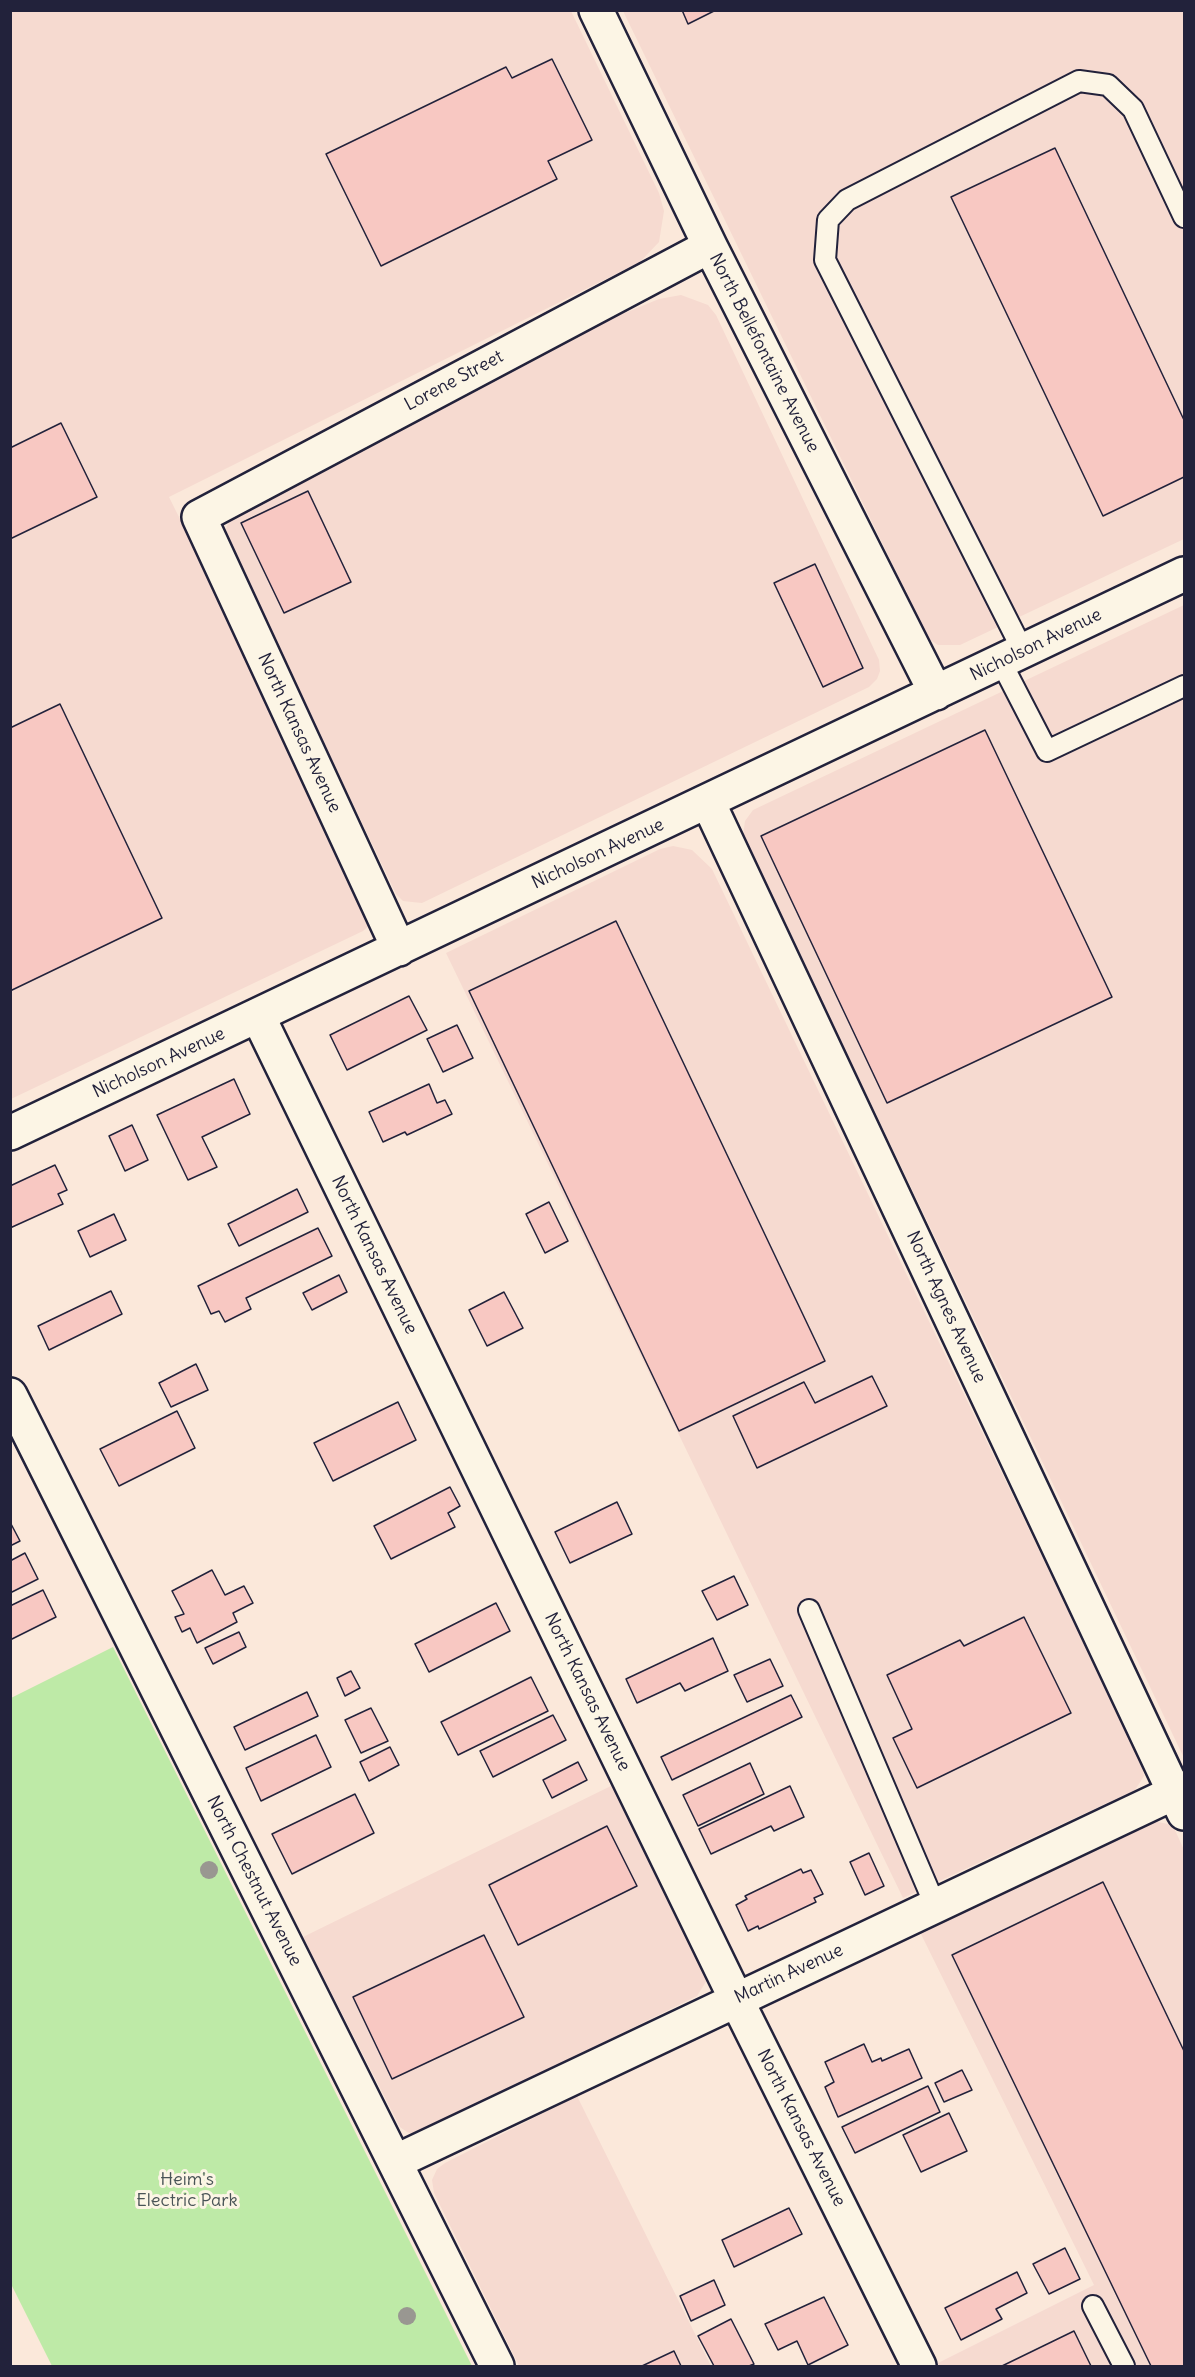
<!DOCTYPE html>
<html>
<head>
<meta charset="utf-8">
<style>
  body { margin:0 }
  #map { position:relative; width:1195px; height:2377px; overflow:hidden; background:#fbe8da; font-family:Delius,sans-serif }
  canvas { display:block }
  .frame { position:absolute; inset:0; border:12px solid #22223b; pointer-events:none }
</style>
</head>
<body>
<div id="map">
<canvas width="1195" height="2377"></canvas>
<div class="frame"></div>
</div>
<script>
const ctx = document.querySelector('canvas').getContext('2d');
ctx.lineJoin = 'round';
function paint(path, color) { ctx.fillStyle = color; ctx.fill(path, 'evenodd'); }
const poly = rows => new Path2D(rows.map(r => 'M' + r).join(''));
function strokePath(path, color, width, dash) { ctx.strokeStyle = color; ctx.lineWidth = width; ctx.lineCap = dash ? 'butt' : 'round'; ctx.setLineDash(dash || []); ctx.stroke(path); }
function label(font, color, halo, rows, align = 'center') {
  ctx.font = font + ' Delius,sans-serif'; ctx.lineWidth = 6; ctx.setLineDash([]); ctx.textBaseline = 'middle'; ctx.strokeStyle = halo; ctx.fillStyle = color; for (const [text, x, y, turn = 0] of rows) {
    ctx.save(); ctx.translate(x, y); ctx.rotate((+turn || 0) * Math.PI / 180); ctx.textAlign = isNaN(turn) ? turn : align; if (halo) ctx.strokeText(text, 0, 0); ctx.fillText(text, 0, 0); ctx.restore();
  }
}
const built = poly([
  [11,11,571,11,659,193,664,211,659,242,640,262,169,497,370,901,371,924,363,931,11,1099],
  [623,11,1184,11,1184,539,960,645,938,645,929,639],
  [681,295,708,305,716,315,879,660,880,671,877,679,869,687,422,903,403,901,396,894,227,540,226,529,229,521,238,512,608,320,659,299],
  [1184,605,1184,1758,743,836,745,821,753,810],
  [673,846,692,850,712,869,1142,1765,1144,1776,1135,1790,903,1898,446,953,660,849],
  [615,1784,705,1968,707,1980,697,1996,415,2135,407,2132,400,2127,303,1937],
  [1153,1821,1168,1824,1175,1830,1184,1850,1184,2366,939,2366,938,2363,1094,2285,918,1928],
  [577,2096,711,2366,519,2366,434,2193,432,2180,437,2169,445,2163]
]);
const green = poly([
  [113,1647,472,2366,52,2366,11,2284,11,1698]
]);
const building = poly([
  [682,10,716,10,688,24,682,10],
  [552,59,592,140,548,161,557,179,381,266,326,154,506,67,512,78,552,59],
  [1055,148,1184,420,1184,477,1103,516,951,197,1055,148],
  [61,423,97,497,10,539,10,448,61,423],
  [308,491,351,582,284,613,241,523,308,491],
  [815,564,863,668,823,687,774,583,815,564],
  [60,704,162,918,10,991,10,728,60,704],
  [985,730,1112,997,887,1103,761,836,985,730],
  [616,921,825,1361,679,1431,469,991,616,921],
  [409,996,427,1030,347,1070,330,1035,409,996],
  [457,1025,473,1058,443,1072,427,1039,457,1025],
  [234,1079,250,1114,202,1137,217,1167,188,1180,157,1115,234,1079],
  [429,1084,437,1103,445,1100,452,1114,407,1135,405,1132,383,1142,369,1112,429,1084],
  [132,1125,148,1160,125,1171,109,1136,132,1125],
  [55,1165,67,1190,58,1194,63,1204,10,1228,10,1186,55,1165],
  [297,1189,308,1212,239,1246,228,1224,297,1189],
  [549,1202,568,1241,545,1253,526,1214,549,1202],
  [114,1214,126,1240,90,1257,78,1231,114,1214],
  [318,1228,332,1256,246,1298,251,1309,225,1322,219,1311,211,1314,198,1286,318,1228],
  [339,1275,347,1292,312,1310,303,1293,339,1275],
  [111,1291,122,1314,49,1350,38,1326,111,1291],
  [504,1292,523,1328,487,1346,469,1310,504,1292],
  [196,1364,208,1390,171,1407,159,1383,196,1364],
  [872,1376,887,1406,757,1468,733,1416,804,1382,815,1403,872,1376],
  [398,1402,416,1440,333,1481,314,1443,398,1402],
  [177,1411,195,1448,119,1486,100,1449,177,1411],
  [450,1487,460,1506,448,1513,455,1527,391,1559,374,1526,450,1487],
  [617,1502,632,1534,570,1563,555,1532,617,1502],
  [10,1522,20,1541,10,1546,10,1522],
  [25,1553,38,1579,10,1593,10,1561,25,1553],
  [212,1570,225,1595,244,1586,253,1603,233,1613,237,1622,197,1643,190,1628,182,1632,175,1617,184,1614,172,1591,212,1570],
  [734,1576,748,1605,717,1620,702,1591,734,1576],
  [43,1590,56,1617,10,1640,10,1606,43,1590],
  [496,1603,510,1631,429,1672,415,1644,496,1603],
  [1024,1617,1071,1713,917,1788,893,1738,912,1729,887,1675,960,1640,964,1646,1024,1617],
  [239,1632,246,1647,213,1664,205,1648,239,1632],
  [713,1638,728,1671,685,1691,680,1683,637,1703,626,1679,713,1638],
  [770,1659,783,1686,747,1702,734,1675,770,1659],
  [351,1671,360,1688,345,1696,337,1678,351,1671],
  [531,1677,548,1711,458,1755,441,1722,531,1677],
  [307,1692,318,1716,245,1750,234,1727,307,1692],
  [791,1695,802,1717,672,1780,661,1757,791,1695],
  [371,1708,388,1741,361,1753,345,1720,371,1708],
  [553,1715,566,1740,493,1777,480,1751,553,1715],
  [316,1735,331,1767,261,1801,246,1768,316,1735],
  [390,1747,399,1765,369,1781,360,1762,390,1747],
  [578,1762,587,1780,552,1798,543,1780,578,1762],
  [750,1763,764,1794,698,1826,683,1795,750,1763],
  [790,1786,804,1817,774,1831,771,1826,711,1854,699,1829,790,1786],
  [355,1794,374,1833,292,1874,272,1834,355,1794],
  [607,1826,637,1886,518,1945,489,1885,607,1826],
  [869,1853,884,1886,865,1895,850,1862,869,1853],
  [801,1869,803,1873,811,1870,823,1894,814,1898,816,1902,759,1929,758,1926,748,1931,736,1905,747,1899,745,1896,801,1869],
  [1103,1882,1184,2051,1184,2366,1151,2366,952,1955,1103,1882],
  [484,1935,524,2017,392,2079,353,1997,484,1935],
  [864,2044,872,2062,881,2058,882,2061,909,2049,922,2078,838,2117,825,2087,834,2082,825,2062,864,2044],
  [962,2070,972,2090,944,2102,935,2083,962,2070],
  [928,2086,940,2112,855,2153,842,2127,928,2086],
  [949,2113,967,2151,921,2172,903,2135,949,2113],
  [789,2208,802,2234,734,2267,722,2240,789,2208],
  [1065,2248,1080,2279,1049,2294,1033,2264,1065,2248],
  [1017,2272,1027,2293,996,2309,1002,2319,961,2340,945,2308,1017,2272],
  [714,2280,725,2305,691,2321,680,2296,714,2280],
  [824,2297,848,2345,808,2365,797,2341,778,2350,765,2324,824,2297],
  [731,2319,754,2364,749,2366,714,2366,698,2336,731,2319],
  [1074,2331,1091,2366,1002,2366,1074,2331],
  [674,2351,681,2366,642,2366,674,2351]
]);
const service = poly([
  [1023,651,825,260,828,220,847,200,1079,81,1108,85,1133,109,1184,217],
  [1001,662,1047,751,1184,686],
  [809,1610,935,1905],
  [1093,2306,1124,2366]
]);
const minor = poly([
  [596,10,710,246,936,693],
  [708,802,1184,1813],
  [399,949,199,517,710,246],
  [258,1016,736,1999,919,2366],
  [10,1133,1184,574],
  [10,1395,497,2366],
  [395,2162,1184,1788]
]);
const trees = [
  [209,1870],
  [407,2316]
];
const streetNames = [
  ["North Bellefontaine Avenue",764,353,63],
  ["Lorene Street",454,381,-28],
  ["Nicholson Avenue",1036,645,-26],
  ["North Kansas Avenue",299,733,65],
  ["Nicholson Avenue",598,854,-25],
  ["Nicholson Avenue",159,1063,-25],
  ["North Kansas Avenue",374,1255,64],
  ["North Agnes Avenue",946,1307,65],
  ["North Kansas Avenue",587,1692,64],
  ["North Chestnut Avenue",254,1881,63],
  ["Martin Avenue",789,1974,-25],
  ["North Kansas Avenue",801,2128,63]
];
const parkNames = [
  ["Heim's",187,2180],
  ["Electric Park",187,2201]
];
paint(built, '#f6dad0');
paint(green, '#beeaa7');
paint(building, '#f8c8c2');
strokePath(building, '#22223b', 1.5);
strokePath(service, '#22223b', 24);
strokePath(minor, '#22223b', 38);
strokePath(service, '#fcf5e5', 20);
strokePath(minor, '#fcf5e5', 33);
ctx.fillStyle = '#999791';
for (const [x, y] of trees) { ctx.beginPath(); ctx.arc(x, y, 9, 0, 2 * Math.PI); ctx.fill(); }
label('18px', '#22223b', '#fcf5e5', streetNames);
label('18px', '#495456', '#fcf5e5', parkNames);
</script>
</body>
</html>
